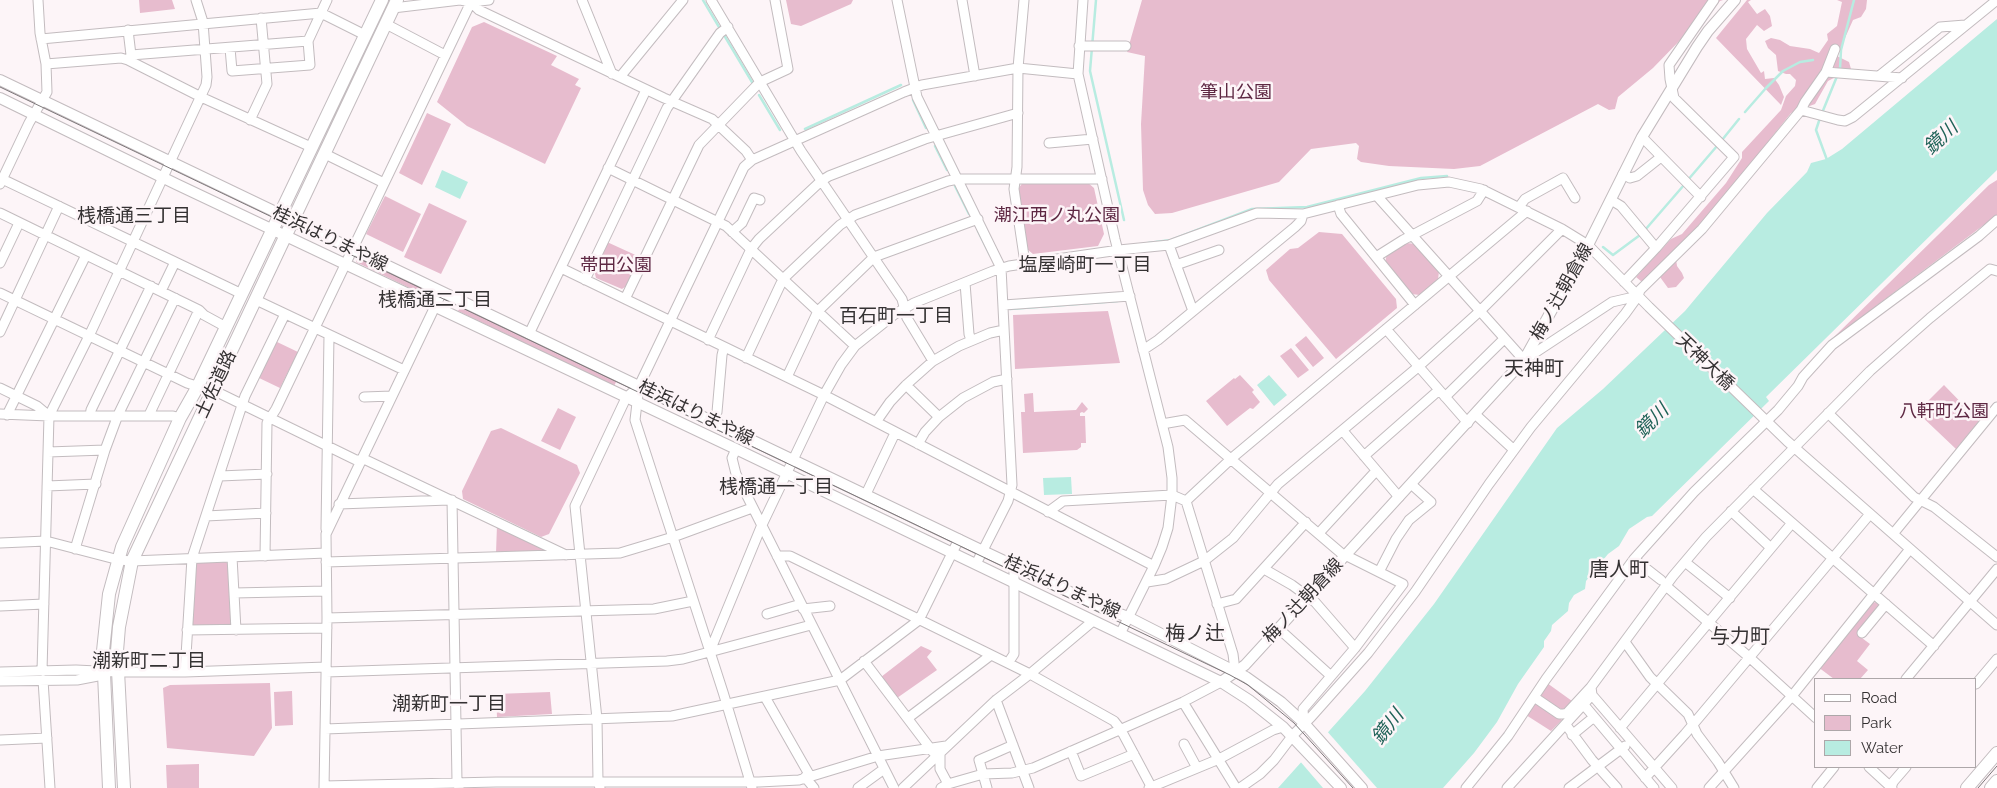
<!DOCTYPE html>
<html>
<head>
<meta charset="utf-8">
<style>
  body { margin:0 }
  #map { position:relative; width:1997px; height:788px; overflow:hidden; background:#fdf5f8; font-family:Raleway,sans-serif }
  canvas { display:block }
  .legend { position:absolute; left:1814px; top:678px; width:162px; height:90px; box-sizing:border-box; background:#fdf5f8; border:1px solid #ada7a9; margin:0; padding:6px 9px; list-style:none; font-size:15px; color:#353233 }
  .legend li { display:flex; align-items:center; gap:10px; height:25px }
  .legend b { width:25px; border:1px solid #ada7a9 }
</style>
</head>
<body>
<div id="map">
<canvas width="1997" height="788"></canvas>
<ul class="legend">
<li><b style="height:6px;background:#fff"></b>Road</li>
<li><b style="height:14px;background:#e7bcce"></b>Park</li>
<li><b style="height:14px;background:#b8ece1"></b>Water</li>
</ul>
</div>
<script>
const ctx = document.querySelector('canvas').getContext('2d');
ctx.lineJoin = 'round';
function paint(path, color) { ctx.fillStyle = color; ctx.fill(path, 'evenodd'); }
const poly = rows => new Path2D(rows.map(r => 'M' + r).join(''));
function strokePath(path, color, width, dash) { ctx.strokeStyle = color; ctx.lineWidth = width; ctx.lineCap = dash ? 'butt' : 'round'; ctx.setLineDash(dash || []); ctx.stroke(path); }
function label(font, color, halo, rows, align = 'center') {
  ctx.font = font + ' Raleway,"Noto Sans JP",sans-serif'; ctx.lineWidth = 5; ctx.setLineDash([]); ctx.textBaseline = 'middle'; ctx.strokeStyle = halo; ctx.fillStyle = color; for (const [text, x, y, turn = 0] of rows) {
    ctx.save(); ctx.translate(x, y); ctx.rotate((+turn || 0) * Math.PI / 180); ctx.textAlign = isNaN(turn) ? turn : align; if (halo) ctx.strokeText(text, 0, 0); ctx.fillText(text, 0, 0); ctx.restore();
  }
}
const green = poly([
  [139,0,172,0,175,9,140,13],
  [786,0,853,0,851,4,801,26,791,24],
  [1142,0,1723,0,1720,1,1700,25,1691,29,1653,68,1618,97,1615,109,1609,110,1598,104,1480,166,1454,169,1389,166,1361,162,1357,159,1359,146,1356,143,1311,149,1279,182,1172,213,1155,214,1148,205,1143,190,1141,124,1145,56,1127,52],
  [1747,0,1751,0,1748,2,1757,14,1765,9,1770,16,1772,26,1764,31,1757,25,1746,39,1747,49,1761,73,1764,71,1765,79,1774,78,1779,85,1784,97,1781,105,1716,38],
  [1837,0,1867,0,1866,9,1861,17,1853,20,1837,56,1849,62,1851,69,1828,81,1815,104,1791,113,1706,220,1675,252,1677,266,1682,273,1684,278,1676,287,1668,288,1660,277,1648,285,1642,282,1636,277,1671,239,1682,234,1726,183,1742,158,1742,152,1781,110,1786,96,1795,86,1796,80,1790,74,1786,74,1778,71,1776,55,1768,48,1765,41,1771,38,1780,40,1790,46,1810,49,1819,53,1828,40,1827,34,1837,26,1842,2],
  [484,22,557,56,551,65,579,79,575,85,581,88,545,164,467,126,437,102,472,27],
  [427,113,451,124,422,185,399,173],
  [1997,180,1997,215,1876,306,1835,339,1834,337,1989,185],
  [1024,181,1087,182,1094,188,1104,234,1098,246,1033,254,1027,249,1018,189],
  [385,196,421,214,403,252,366,234],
  [429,203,467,221,441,274,404,257],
  [1319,232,1342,234,1396,299,1397,308,1336,359,1269,280,1266,270,1290,249,1298,248],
  [607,242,642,258,628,285,622,289,596,278,594,270],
  [1407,243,1415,244,1439,271,1438,280,1420,295,1411,294,1385,263,1387,253],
  [358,257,429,291,426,296,356,262],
  [461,306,617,380,614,386,458,311],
  [1108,311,1120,363,1015,369,1013,315],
  [1306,336,1324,358,1313,367,1295,345],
  [275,341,298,352,280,388,257,377],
  [1291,348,1309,370,1298,378,1280,356],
  [1240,375,1254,390,1252,392,1260,402,1253,409,1250,408,1227,426,1206,401,1234,378,1235,379],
  [1944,385,1979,421,1956,449,1917,412],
  [1033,393,1034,412,1076,410,1082,402,1088,409,1084,413,1082,412,1080,413,1080,416,1085,416,1086,443,1081,443,1081,447,1077,450,1023,453,1021,412,1025,412,1024,394],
  [558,408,576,417,560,450,541,441],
  [501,428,577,465,580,473,549,534,541,537,463,499,462,491,491,431],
  [497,525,549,551,496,553],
  [226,562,229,565,232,624,229,627,193,627,190,625,194,565,197,563],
  [1878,602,1882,605,1860,631,1862,638,1870,644,1857,661,1868,670,1860,679,1834,679,1818,667,1869,603],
  [921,646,932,651,927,657,937,670,897,698,881,677],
  [270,683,272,728,254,756,167,748,163,688,170,685],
  [1547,683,1572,701,1565,711,1538,697],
  [292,691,293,725,275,726,274,692],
  [550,692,552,714,497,717,496,694],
  [1535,701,1562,720,1551,731,1526,715],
  [199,764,199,788,167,788,166,765]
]);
const water = poly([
  [1997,19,1997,170,1766,397,1769,401,1652,516,1647,517,1629,529,1619,546,1608,554,1586,581,1585,589,1574,595,1569,603,1568,611,1552,625,1551,631,1544,641,1544,647,1518,684,1497,722,1474,753,1443,788,1278,788,1365,691,1434,604,1557,428,1603,389,1685,311,1767,213,1807,172,1811,163,1826,159,1842,149],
  [442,170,468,182,460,199,435,187],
  [1269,375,1287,395,1274,406,1257,385],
  [1071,477,1072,494,1044,495,1043,478]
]);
const pier = poly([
  [1326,730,1377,788,1323,788,1299,760]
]);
const stream = poly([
  [703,0,719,27],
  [1096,0,1090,71,1124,220],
  [724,35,752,82],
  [759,95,780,130],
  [913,100,926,128],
  [1745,112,1766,88,1783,71,1800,62,1813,60],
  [1822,113,1840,69,1841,50,1854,0],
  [1820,118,1816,130,1827,160],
  [805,129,901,85],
  [1722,140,1739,119],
  [935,146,947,170],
  [1687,181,1717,146],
  [955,186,969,214],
  [1645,230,1684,185],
  [978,231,990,255],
  [1148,243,1171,240,1252,209,1307,207,1421,178,1447,176],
  [1603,247,1613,255,1640,235],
  [1010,309,1118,301]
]);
const minor = poly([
  [582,0,612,74],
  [711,0,801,151,902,299,907,318,933,361],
  [897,0,917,97,1001,268,1012,485,1008,501,976,564],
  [962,0,975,76],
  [1024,0,1018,68,1017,167,1014,189,1025,263],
  [1083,0,1078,74,1115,239,1168,447,1172,478,1172,495,1168,528,1162,547,1154,566,1120,634],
  [471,2,479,10,664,98,712,119,746,151,752,160],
  [393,8,460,0,471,2,489,0],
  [386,24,445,55],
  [128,30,131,55,129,59],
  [41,39,321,13,365,35],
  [1079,46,1126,46],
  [230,48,232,71,310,65,308,41,327,0],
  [131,55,308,41],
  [46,64,121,58,128,60,201,97,311,147],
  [1826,72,1902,78],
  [1879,76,1940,27,1965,25],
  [620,77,683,0],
  [1801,110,1805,102,1826,72,1835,49],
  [250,120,267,84,261,18],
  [1642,137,1701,197],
  [1049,143,1093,139],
  [325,154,384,183],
  [608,168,726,226,855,346],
  [1623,174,1630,178,1637,176,1661,157],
  [0,178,242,294],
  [0,184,29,123,47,92,46,64,40,33,38,0],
  [1377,196,1524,360,1612,302,1638,296],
  [1611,200,1621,206,1656,248],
  [1338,205,1341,214,1415,305],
  [1519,207,1525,199,1563,178,1575,198],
  [0,213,199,310,204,315,226,327],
  [732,232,742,223,754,198,760,200],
  [1169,245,1193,311],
  [1376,257,1403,240,1477,201,1484,190],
  [0,263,19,223],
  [1176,265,1219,250],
  [561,268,824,395,1154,566],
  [585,280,667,108,720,33,728,27],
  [1624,282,1656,248,1734,157,1674,98,1670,79,1669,65,1714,0],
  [965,283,969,334,971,340],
  [161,291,175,262],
  [0,293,187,383,221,394,356,460,366,460,566,555],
  [625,299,699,145,760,82,788,69,775,0],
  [256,300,404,370],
  [1004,305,1130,296],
  [1386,329,1468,423],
  [0,332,59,206],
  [529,334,646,90],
  [708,340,751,249,759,239,821,181,829,176,925,139,1018,113],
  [1143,350,1158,340,1295,227,1301,221,1303,214],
  [746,358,783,279,840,225,855,215,948,181,958,179,1102,179],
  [787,377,818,311,874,257,978,219],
  [906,385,939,417],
  [0,388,37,406,49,416],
  [364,397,392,396],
  [1445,397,1504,339],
  [1828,413,1914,497,1934,507,1997,557],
  [0,414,49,416,173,416,180,418],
  [7,415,86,255],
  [149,415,199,310],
  [1476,415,1514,450],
  [90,416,91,410,151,286],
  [713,421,717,412,722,355,724,347],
  [876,422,890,402,906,385,933,361,959,346,990,333,1004,330],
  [1162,424,1185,420,1341,553,1403,584,1355,648,1303,709,1304,723],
  [1343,431,1399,497],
  [918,444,925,432,939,417,963,398,993,382,1007,379],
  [736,449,732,458,736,474,894,788],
  [48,452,105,450],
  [1364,456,1439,390],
  [220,476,267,474],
  [47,486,96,484],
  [1753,489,1934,646],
  [866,494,895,433],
  [452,500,457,781,459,788],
  [1186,501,1232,458,1527,211],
  [339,504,449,500],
  [1731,511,1771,548],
  [1048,512,1063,501,1172,495,1186,501,1233,654,1235,671],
  [206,516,266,513],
  [326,529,329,335],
  [1319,533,1376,471],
  [1893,534,1997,407],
  [0,543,46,541,119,560,132,561,326,553],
  [75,549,105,450,118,415,175,298],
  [265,556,267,423,276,409,471,2],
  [777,556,790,556,1030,674,1114,721,1121,730,1152,788],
  [232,557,236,630],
  [1634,559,1661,580],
  [326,562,620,553,673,537,752,508],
  [1685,562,1730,598],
  [1264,569,1292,585,1315,602,1355,648],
  [1379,572,1396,539,1409,520,1431,502,1411,484],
  [1147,582,1166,579,1204,561,1233,538,1278,484,1418,367,1480,311,1562,229],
  [1666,586,1749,657,1816,718],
  [234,593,326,591],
  [1217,604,1236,599,1306,522],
  [0,606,44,604],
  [803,609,830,606],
  [767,614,801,604],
  [327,618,654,609,693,601],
  [1278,628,1331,676],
  [187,630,327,628],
  [1862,633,1886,604],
  [1625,642,1650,677,1688,714,1697,734,1718,762,1734,788],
  [710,651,761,527,824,395,841,365,855,346,895,314,914,303,993,271,1009,266,1119,250,1169,245,1257,213,1303,214,1418,185,1449,182,1481,189,1562,229,1588,245,1649,307,1787,441,1997,625],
  [864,661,933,752],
  [1008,663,1014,654,1014,565],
  [42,671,49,416,89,336,206,85,207,77,203,22,196,0],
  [0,672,76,670,118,672,185,672,326,667],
  [185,672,192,558,245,396,285,314],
  [326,672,667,661,683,659,811,625],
  [1906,679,1997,569],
  [43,680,50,788],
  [0,681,77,680,103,675],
  [1976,684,1997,659],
  [1592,695,1672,788],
  [765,697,810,776],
  [1534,697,1559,714,1563,714,1567,713,1591,687],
  [996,700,1029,788],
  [1183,702,1236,788],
  [1584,705,1654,788],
  [908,718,991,655],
  [1566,725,1592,760,1617,788],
  [1620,728,1792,523],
  [325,729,672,716,840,680,919,620,959,539],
  [1572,735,1594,717],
  [0,740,47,738],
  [1184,744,1197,768],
  [1071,751,1081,776,1134,754],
  [940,752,940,769,948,784],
  [1869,767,1892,788],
  [805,777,814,788],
  [1645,778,1685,734,1870,514],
  [324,786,496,782,759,782,799,780,878,756,946,746],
  [324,788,327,618,326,534,442,292],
  [600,788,598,781,597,719,575,506,626,398,639,386],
  [752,788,723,692,635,420,639,386,744,167,752,160,904,92,922,85,1018,68,1078,74],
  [858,788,884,769],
  [903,788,996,700,1030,674,1093,621],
  [941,788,948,784,983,774,1012,773,1033,768,1183,702,1221,682],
  [987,788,979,760,1013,745],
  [1149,788,1219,759,1273,730,1283,727],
  [1240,788,1260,774,1274,760,1293,735,1311,717,1368,653,1415,592,1489,484,1531,427,1625,314,1638,296,1640,290,1702,229,1801,110,1838,120,1845,121,1853,117,1997,0],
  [1466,788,1508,736,1546,679,1634,559,1694,492,1778,410,1798,386,1803,377,1832,345,1979,236,1997,220],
  [1507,788,1592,695,1591,687,1673,576,1706,537,1870,371,1930,318,1990,269,1997,271],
  [1569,788,1625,746],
  [1709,788,1792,696,1910,549],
  [1817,788,1834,767],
  [1891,788,1893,782,1906,767]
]);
const major = poly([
  [0,80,983,551,1106,609,1128,617,1246,677,1281,702,1304,723,1362,788],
  [0,98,176,184,736,449,1221,682,1249,700,1283,727,1341,788],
  [1221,682,1245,665,1524,360,1588,245,1642,137,1697,47,1708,31,1735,0]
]);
const highway = poly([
  [109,788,103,651,109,594,122,547,180,418,197,388,382,0],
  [124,788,117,651,119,627,132,561,397,0],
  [1967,788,1997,753],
  [1991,788,1997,781]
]);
const tram = poly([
  [0,87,1230,675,1248,685,1294,723,1353,788],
  [1978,788,1997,766]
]);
const parkNames = [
  ["筆山公園",1236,93],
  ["潮江西ノ丸公園",1057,216],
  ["帯田公園",616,266],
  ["八軒町公園",1944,412]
];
const streetNames = [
  ["桂浜はりまや線",330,239,26],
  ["梅ノ辻朝倉線",1562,292,-61],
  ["天神大橋",1705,362,44],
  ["土佐道路",216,384,-65],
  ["桂浜はりまや線",696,413,26],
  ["桂浜はりまや線",1062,587,25],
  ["梅ノ辻朝倉線",1303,601,-47]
];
const waterNames = [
  ["鏡川",1941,138,-43],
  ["鏡川",1652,421,-45],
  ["鏡川",1388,727,-52]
];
const neighbourhoodNames = [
  ["桟橋通三丁目",134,216],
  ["塩屋崎町一丁目",1085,265],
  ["桟橋通二丁目",435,300],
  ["百石町一丁目",896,316],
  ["桟橋通一丁目",776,487],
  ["潮新町二丁目",149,661],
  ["潮新町一丁目",449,704]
];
const quarterNames = [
  ["天神町",1534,369],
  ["唐人町",1619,570],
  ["梅ノ辻",1195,634],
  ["与力町",1740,637]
];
paint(green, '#e7bcce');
paint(water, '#b8ece1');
paint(pier, '#fdf5f8');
strokePath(stream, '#b8ece1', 2.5);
strokePath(minor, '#c3bcbf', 11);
strokePath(major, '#c3bcbf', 12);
strokePath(highway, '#c3bcbf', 14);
strokePath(minor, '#fff', 9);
strokePath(major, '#fff', 10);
strokePath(highway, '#fff', 12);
strokePath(tram, '#7d787a', 1);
label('18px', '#5e2843', '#fdf5f8', parkNames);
label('18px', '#353233', '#fdf5f8', streetNames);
label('italic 19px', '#206358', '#fdf5f8', waterNames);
label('19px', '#353233', '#fdf5f8', neighbourhoodNames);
label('20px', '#353233', '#fdf5f8', quarterNames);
</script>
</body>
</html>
